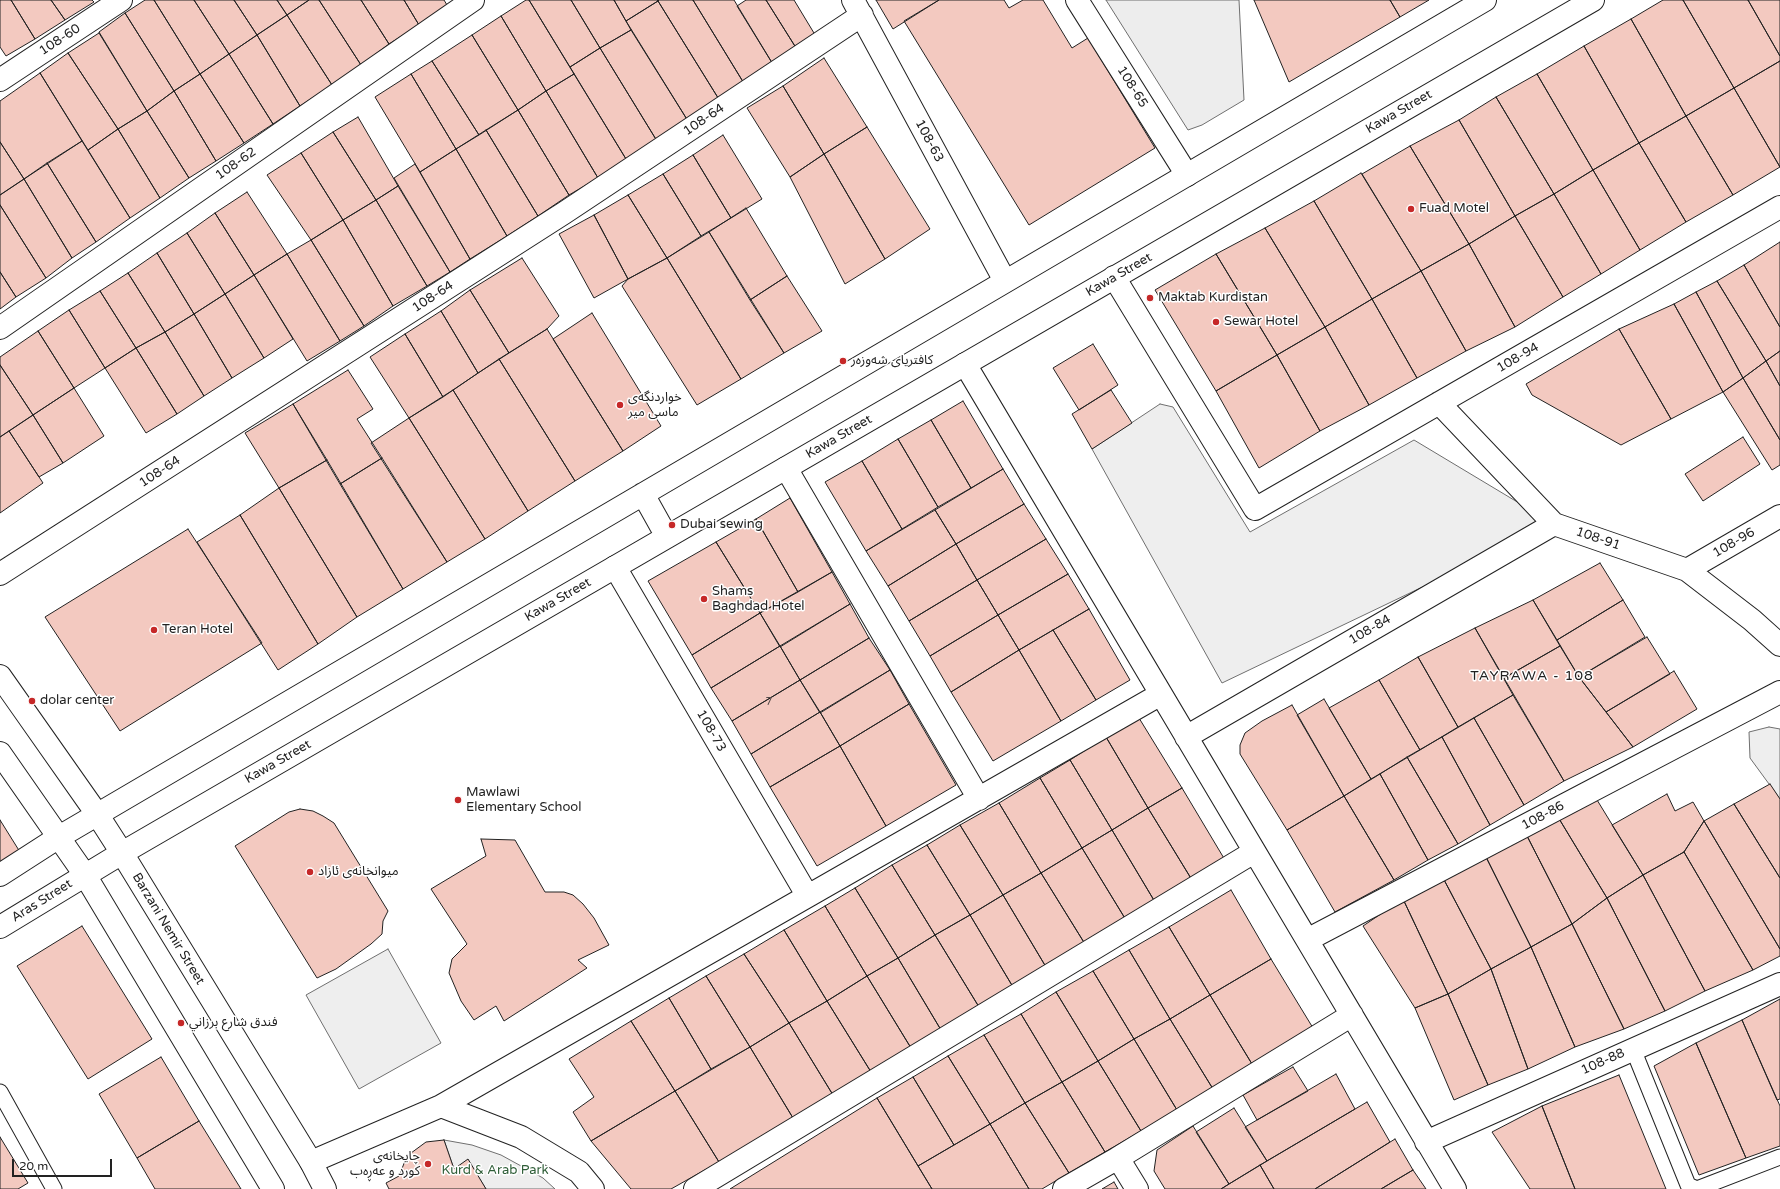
<!DOCTYPE html>
<html>
<head>
<meta charset="utf-8">
<style>
  body { margin:0 }
  #map { position:relative; width:1780px; height:1189px; overflow:hidden; background:#fff; font-family:"Varela Round",sans-serif }
  canvas { display:block }
  .scale { position:absolute; left:12px; top:1159px; width:100px; height:18px; box-sizing:border-box; border:2px solid #222; border-top:0; padding-left:5px; font-size:12px; line-height:14px; white-space:nowrap; color:#222; -webkit-text-stroke:3px #fff; paint-order:stroke }
</style>
</head>
<body>
<div id="map">
<canvas width="1780" height="1189"></canvas>
<div class="scale">20 m</div>
</div>
<script>
const ctx = document.querySelector('canvas').getContext('2d');
ctx.lineJoin = 'round';
function paint(path, color) { ctx.fillStyle = color; ctx.fill(path, 'evenodd'); }
const poly = rows => new Path2D(rows.map(r => 'M' + r).join(''));
function strokePath(path, color, width, dash) { ctx.strokeStyle = color; ctx.lineWidth = width; ctx.lineCap = dash ? 'butt' : 'round'; ctx.setLineDash(dash || []); ctx.stroke(path); }
function label(font, color, halo, rows, align = 'center') {
  ctx.font = font + ' "Varela Round","Noto Sans Arabic",sans-serif'; ctx.lineWidth = 3; ctx.setLineDash([]); ctx.textBaseline = 'middle'; ctx.strokeStyle = halo; ctx.fillStyle = color; for (const [text, x, y, turn = 0] of rows) {
    ctx.save(); ctx.translate(x, y); ctx.rotate((+turn || 0) * Math.PI / 180); ctx.textAlign = isNaN(turn) ? turn : align; if (halo) ctx.strokeText(text, 0, 0); ctx.fillText(text, 0, 0); ctx.restore();
  }
}
const green = poly([
  [1160,404,1173,407,1250,532,1414,440,1554,524,1222,683,1092,449,1160,404],
  [1769,727,1780,729,1780,799,1750,758,1749,732,1769,727],
  [388,949,441,1043,359,1089,306,995,388,949],
  [444,1140,472,1145,501,1155,543,1178,555,1189,486,1189,468,1160,454,1169,444,1140]
]);
const parking = poly([
  [1106,0,1239,0,1244,100,1202,125,1188,130,1106,0]
]);
const building = poly([
  [0,0,11,0,35,39,6,56,0,47,0,0],
  [11,0,51,0,65,20,35,39,11,0],
  [51,0,92,0,94,2,65,20,51,0],
  [145,0,154,0,200,74,174,91,125,13,145,0],
  [154,0,194,0,229,54,200,74,154,0],
  [194,0,234,0,257,35,229,54,194,0],
  [234,0,277,0,287,15,257,35,234,0],
  [277,0,309,0,287,15,277,0],
  [309,0,319,0,361,65,332,85,287,15,309,0],
  [319,0,361,0,389,44,361,65,319,0],
  [361,0,404,0,419,25,389,44,361,0],
  [404,0,444,0,447,5,419,25,404,0],
  [526,0,529,0,574,74,546,91,501,16,526,0],
  [529,0,571,0,600,48,570,67,529,0],
  [571,0,614,0,631,30,600,48,571,0],
  [614,0,657,0,658,1,626,21,614,0],
  [659,0,693,0,745,85,720,101,658,1,659,0],
  [693,0,734,0,774,66,745,85,693,0],
  [746,0,766,0,798,51,774,66,737,6,746,0],
  [766,0,794,0,817,38,798,51,766,0],
  [876,0,939,0,893,29,876,0],
  [939,0,1004,0,1009,8,1023,0,1043,0,1072,48,1088,38,1155,148,1029,225,904,21,939,0],
  [1254,0,1390,0,1400,17,1289,82,1254,0],
  [1390,0,1429,0,1400,17,1390,0],
  [1663,0,1683,0,1734,88,1686,116,1631,19,1663,0],
  [1683,0,1748,0,1780,56,1780,61,1734,88,1683,0],
  [1748,0,1780,0,1780,56,1748,0],
  [658,1,720,101,688,121,626,21,658,1],
  [125,13,174,91,147,111,99,32,125,13],
  [287,15,332,85,300,106,257,35,287,15],
  [501,16,546,91,518,110,472,35,501,16],
  [1631,19,1686,116,1639,143,1584,46,1631,19],
  [631,30,688,121,657,141,600,48,631,30],
  [99,33,147,111,118,129,68,53,99,33],
  [257,35,300,106,273,124,229,54,257,35],
  [472,35,518,110,479,135,432,61,472,35],
  [1584,46,1639,143,1593,170,1537,74,1584,46],
  [600,48,657,141,626,159,570,67,600,48],
  [68,53,118,129,88,150,40,73,68,53],
  [229,54,273,124,244,143,200,74,229,54],
  [824,58,867,127,824,154,783,86,824,58],
  [432,61,479,135,456,149,411,74,432,61],
  [1780,61,1780,167,1734,88,1780,61],
  [40,73,82,141,24,179,0,142,0,101,40,73],
  [200,74,244,143,216,161,174,91,200,74],
  [411,74,456,149,420,172,375,97,411,74],
  [574,74,626,159,598,178,546,91,574,74],
  [1537,74,1593,170,1554,194,1496,97,1537,74],
  [783,86,824,154,790,177,747,108,783,86],
  [1734,88,1780,167,1733,195,1686,116,1734,88],
  [174,91,216,161,189,178,147,111,174,91],
  [546,91,598,178,569,195,518,110,546,91],
  [1496,97,1554,194,1515,216,1459,120,1496,97],
  [518,110,569,195,538,216,486,130,518,110],
  [147,111,189,178,160,198,118,129,147,111],
  [1686,116,1733,195,1686,222,1639,143,1686,116],
  [358,117,398,186,376,200,333,132,358,117],
  [1459,120,1515,216,1469,244,1410,146,1459,120],
  [867,127,930,229,885,259,824,154,867,127],
  [118,129,160,198,130,218,88,150,118,129],
  [486,130,538,216,507,236,456,149,486,130],
  [333,132,376,200,343,220,301,153,333,132],
  [723,135,762,199,731,218,693,155,723,135],
  [82,141,130,218,96,242,47,163,82,141],
  [0,142,24,179,0,195,0,142],
  [1639,143,1686,222,1640,250,1593,170,1639,143],
  [1410,146,1469,244,1421,271,1362,174,1410,146],
  [456,149,507,236,470,259,420,172,456,149],
  [301,153,343,220,311,240,267,175,301,153],
  [824,154,885,259,845,284,790,177,824,154],
  [693,155,731,218,701,236,663,174,693,155],
  [47,163,96,242,72,258,24,179,47,163],
  [415,164,470,259,450,272,394,178,415,164],
  [1593,170,1640,250,1601,274,1554,194,1593,170],
  [1361,173,1421,271,1372,299,1314,201,1361,173],
  [663,174,701,236,667,258,628,195,663,174],
  [24,179,72,258,46,278,0,205,0,195,24,179],
  [398,186,450,272,427,286,376,200,398,186],
  [247,192,287,254,254,275,215,213,247,192],
  [1554,194,1601,274,1563,297,1515,216,1554,194],
  [628,195,667,258,628,279,594,215,628,195],
  [376,200,427,286,393,306,343,220,376,200],
  [1314,201,1372,299,1325,327,1265,228,1314,201],
  [0,205,46,278,16,297,0,272,0,205],
  [746,208,787,276,750,300,709,232,746,208],
  [215,213,254,275,225,294,187,233,215,213],
  [594,215,628,279,594,298,559,234,594,215],
  [1515,216,1563,297,1515,327,1469,244,1515,216],
  [343,220,393,306,364,326,311,240,343,220],
  [1265,228,1325,327,1277,355,1216,254,1265,228],
  [709,232,784,353,741,379,667,258,709,232],
  [187,233,225,294,194,314,157,253,187,233],
  [311,240,364,326,340,341,287,254,311,240],
  [1780,242,1780,327,1744,265,1780,242],
  [1469,244,1515,327,1466,351,1421,271,1469,244],
  [157,253,194,314,165,332,128,273,157,253],
  [287,254,340,341,307,361,254,275,287,254],
  [1216,254,1277,355,1216,391,1155,290,1216,254],
  [522,258,559,316,547,329,509,353,470,290,522,258],
  [667,258,741,379,697,405,622,286,628,279,667,258],
  [1744,265,1780,327,1780,351,1766,361,1717,281,1744,265],
  [1421,271,1466,351,1417,378,1372,299,1421,271],
  [0,272,16,297,0,309,0,272],
  [128,273,165,332,136,348,100,291,128,273],
  [254,275,293,339,264,358,225,294,254,275],
  [787,276,822,331,784,353,750,300,787,276],
  [1717,281,1766,361,1743,378,1696,292,1717,281],
  [470,290,509,353,478,373,441,311,470,290],
  [100,291,136,348,105,368,69,310,100,291],
  [1696,292,1743,378,1723,392,1674,304,1696,292],
  [225,294,264,358,232,378,194,314,225,294],
  [1372,299,1417,378,1369,405,1325,327,1372,299],
  [1674,304,1723,392,1671,419,1619,329,1674,304],
  [69,310,105,368,74,388,38,331,69,310],
  [441,311,478,373,443,397,405,334,441,311],
  [592,313,661,426,623,451,553,339,592,313],
  [194,314,232,378,204,396,165,332,194,314],
  [1325,327,1369,405,1320,431,1277,355,1325,327],
  [547,329,623,451,575,481,499,359,547,329],
  [1619,329,1671,419,1621,445,1532,395,1526,384,1619,329],
  [38,331,74,388,33,415,0,365,0,357,38,331],
  [165,332,204,396,177,414,136,348,165,332],
  [405,334,443,397,409,418,370,357,405,334],
  [1093,344,1118,385,1079,410,1053,368,1093,344],
  [136,348,177,414,146,433,105,368,136,348],
  [1780,351,1780,386,1766,361,1780,351],
  [1277,355,1320,431,1259,468,1216,391,1277,355],
  [499,359,575,481,528,511,453,390,499,359],
  [1766,361,1780,386,1780,440,1743,378,1766,361],
  [0,365,33,415,0,437,0,365],
  [348,370,373,409,357,419,382,458,340,484,293,404,348,370],
  [1743,378,1780,440,1780,465,1772,470,1723,392,1743,378],
  [74,388,104,436,63,463,33,415,74,388],
  [453,390,528,511,485,539,409,418,453,390],
  [1111,390,1132,423,1092,449,1072,414,1111,390],
  [963,401,1003,469,971,488,931,420,963,401],
  [293,404,327,460,279,488,245,433,293,404],
  [33,415,63,463,39,477,9,431,33,415],
  [409,418,485,539,447,562,371,443,409,418],
  [931,420,971,488,938,507,898,439,931,420],
  [9,431,43,483,0,513,0,437,9,431],
  [1743,437,1760,464,1703,501,1685,474,1743,437],
  [898,439,938,507,902,529,862,461,898,439],
  [382,458,447,562,403,589,340,484,382,458],
  [327,460,403,589,357,617,279,488,327,460],
  [862,461,902,529,866,551,825,482,862,461],
  [1003,469,1024,504,956,544,935,510,1003,469],
  [279,488,357,617,318,644,240,515,279,488],
  [790,498,832,572,798,592,756,519,790,498],
  [1024,504,1046,539,977,580,956,544,1024,504],
  [935,510,956,544,888,586,866,551,935,510],
  [240,515,318,644,278,670,197,542,240,515],
  [756,519,798,592,760,613,716,542,756,519],
  [188,529,262,643,120,731,45,617,188,529],
  [1046,539,1068,574,998,615,977,580,1046,539],
  [716,542,760,613,692,655,648,581,716,542],
  [956,544,977,580,909,621,888,586,956,544],
  [1600,563,1623,600,1557,640,1533,600,1600,563],
  [832,572,850,604,780,647,760,613,832,572],
  [1068,574,1089,609,1019,650,998,615,1068,574],
  [977,580,998,615,930,656,909,621,977,580],
  [1533,600,1560,646,1504,678,1475,628,1533,600],
  [1623,600,1645,637,1579,677,1557,640,1623,600],
  [850,604,869,638,800,680,780,646,850,604],
  [1089,609,1130,680,1096,700,1053,630,1089,609],
  [760,613,780,646,711,688,692,655,760,613],
  [998,615,1019,650,951,692,930,656,998,615],
  [1475,628,1513,695,1458,727,1418,657,1475,628],
  [1053,630,1096,700,1061,721,1019,650,1053,630],
  [1647,637,1670,674,1606,712,1579,677,1647,637],
  [869,638,890,670,820,713,800,680,869,638],
  [780,646,800,680,732,721,711,688,780,646],
  [1560,646,1579,677,1633,747,1564,781,1504,678,1560,646],
  [1019,650,1061,721,993,761,951,692,1019,650],
  [1418,657,1458,727,1420,750,1379,680,1418,657],
  [890,670,909,704,840,746,820,712,890,670],
  [1674,671,1697,709,1633,747,1606,712,1674,671],
  [800,680,820,712,751,754,732,721,800,680],
  [1379,680,1420,750,1371,779,1329,708,1379,680],
  [1513,695,1564,781,1524,805,1474,718,1513,695],
  [1324,699,1371,779,1344,796,1297,715,1324,699],
  [909,704,956,785,886,826,840,746,909,704],
  [1292,705,1344,796,1287,830,1240,754,1240,745,1245,733,1262,721,1292,705],
  [820,712,840,746,770,787,751,754,820,712],
  [1139,718,1182,788,1148,808,1106,737,1139,718],
  [1474,718,1524,805,1490,825,1442,737,1474,718],
  [1106,737,1148,808,1112,830,1070,760,1106,737],
  [1442,737,1490,825,1458,844,1407,757,1442,737],
  [840,746,886,826,817,866,770,787,840,746],
  [1407,757,1458,844,1428,860,1380,774,1407,757],
  [1070,760,1112,830,1082,848,1040,778,1070,760],
  [1380,774,1428,860,1394,880,1344,796,1380,774],
  [1040,778,1082,848,1041,873,999,803,1040,778],
  [1770,784,1780,799,1780,878,1734,804,1770,784],
  [1182,788,1225,860,1192,880,1148,808,1182,788],
  [1667,794,1675,811,1693,802,1704,821,1684,852,1643,875,1612,825,1667,794],
  [1594,795,1643,875,1607,898,1558,817,1594,795],
  [1344,796,1394,880,1335,912,1287,830,1344,796],
  [999,803,1041,873,1003,895,960,825,999,803],
  [1734,804,1780,878,1780,949,1704,821,1734,804],
  [1148,808,1192,880,1155,902,1112,830,1148,808],
  [300,809,313,811,323,816,334,823,388,911,383,921,382,934,371,944,336,969,317,978,235,846,289,812,300,809],
  [1558,817,1607,898,1572,924,1525,832,1558,817],
  [0,820,20,852,0,864,0,820],
  [1704,821,1780,949,1780,956,1753,970,1684,852,1704,821],
  [960,825,1003,895,970,915,927,845,960,825],
  [1112,830,1155,902,1126,920,1082,848,1112,830],
  [1525,832,1572,924,1531,947,1484,853,1525,832],
  [481,839,515,840,545,892,564,892,573,895,583,904,594,918,609,945,578,960,587,968,504,1021,496,1006,474,1020,461,1001,449,973,452,959,467,944,431,889,486,856,481,839],
  [927,845,970,915,935,935,892,865,927,845],
  [1082,848,1126,920,1085,944,1041,873,1082,848],
  [1684,852,1753,970,1705,991,1643,875,1684,852],
  [1484,853,1531,947,1491,969,1442,876,1484,853],
  [892,865,935,935,898,958,855,888,892,865],
  [1041,873,1085,944,1046,967,1003,895,1041,873],
  [1643,875,1705,991,1665,1011,1607,898,1643,875],
  [1442,876,1491,969,1448,994,1403,899,1442,876],
  [855,888,898,958,867,976,825,906,855,888],
  [1231,890,1271,959,1210,995,1169,927,1231,890],
  [1003,895,1046,967,1013,987,970,915,1003,895],
  [1607,898,1665,1011,1624,1029,1572,924,1607,898],
  [1403,899,1448,994,1415,1008,1363,926,1403,899],
  [825,906,867,976,827,1001,784,930,825,906],
  [970,915,1013,987,979,1007,935,935,970,915],
  [1572,924,1624,1029,1575,1047,1531,947,1572,924],
  [82,926,152,1039,88,1079,17,966,82,926],
  [1169,927,1210,995,1170,1019,1129,950,1169,927],
  [784,930,827,1001,789,1023,744,954,784,930],
  [935,935,979,1007,941,1030,898,958,935,935],
  [1531,947,1575,1047,1528,1069,1491,969,1531,947],
  [1129,950,1170,1019,1134,1039,1093,971,1129,950],
  [744,954,789,1023,750,1047,706,976,744,954],
  [898,958,941,1030,911,1048,867,976,898,958],
  [1271,959,1313,1028,1252,1064,1210,995,1271,959],
  [1491,969,1528,1069,1488,1085,1448,994,1491,969],
  [1093,971,1134,1039,1098,1061,1056,992,1093,971],
  [706,976,750,1047,711,1069,669,998,706,976],
  [867,976,911,1048,871,1072,827,1001,867,976],
  [1056,992,1098,1061,1062,1082,1021,1014,1056,992],
  [1448,994,1488,1085,1454,1100,1415,1008,1448,994],
  [1210,995,1252,1064,1213,1089,1170,1019,1210,995],
  [669,998,711,1069,675,1091,631,1021,669,998],
  [1780,999,1780,1099,1777,1100,1742,1020,1780,999],
  [827,1001,871,1072,833,1095,789,1023,827,1001],
  [1021,1014,1062,1082,1025,1103,984,1035,1021,1014],
  [1170,1019,1213,1089,1177,1110,1134,1039,1170,1019],
  [1742,1020,1780,1106,1780,1146,1746,1158,1696,1043,1742,1020],
  [631,1021,675,1091,591,1141,573,1112,594,1097,569,1059,631,1021],
  [789,1023,833,1095,793,1118,750,1047,789,1023],
  [984,1035,1025,1103,990,1124,948,1056,984,1035],
  [1134,1039,1177,1110,1141,1131,1098,1061,1134,1039],
  [1696,1043,1746,1158,1699,1175,1654,1066,1696,1043],
  [750,1047,793,1118,719,1162,675,1091,750,1047],
  [948,1056,990,1124,954,1145,913,1077,948,1056],
  [161,1057,199,1121,137,1158,99,1094,161,1057],
  [1098,1061,1141,1131,1105,1152,1062,1082,1098,1061],
  [1293,1067,1308,1091,1257,1120,1243,1095,1293,1067],
  [1336,1074,1355,1109,1267,1161,1245,1127,1336,1074],
  [1619,1075,1666,1189,1575,1189,1542,1106,1619,1075],
  [913,1077,954,1145,918,1166,877,1098,913,1077],
  [1062,1082,1105,1152,1069,1173,1025,1103,1062,1082],
  [675,1091,719,1162,671,1189,631,1189,591,1141,675,1091],
  [877,1098,932,1189,730,1189,877,1098],
  [1367,1102,1390,1142,1315,1189,1274,1189,1260,1165,1367,1102],
  [1025,1103,1069,1173,1042,1189,1029,1189,990,1124,1025,1103],
  [1542,1106,1575,1189,1530,1189,1492,1132,1542,1106],
  [1234,1108,1267,1161,1229,1184,1196,1132,1234,1108],
  [199,1121,241,1189,155,1189,137,1158,199,1121],
  [990,1124,1029,1189,932,1189,918,1166,990,1124],
  [1193,1126,1229,1184,1221,1189,1165,1189,1154,1171,1157,1150,1193,1126],
  [0,1137,28,1183,18,1189,0,1189,0,1137],
  [1395,1139,1413,1170,1381,1189,1315,1189,1395,1139],
  [444,1140,454,1169,468,1159,486,1189,389,1189,386,1183,399,1176,407,1156,426,1142,444,1140],
  [1260,1165,1274,1189,1221,1189,1229,1184,1260,1165],
  [1413,1170,1426,1189,1381,1189,1413,1170],
  [1114,1182,1118,1189,1102,1189,1114,1182]
]);
const lane = poly([
  [1633,1049,1688,1185,1697,1189,1780,1157],
  [0,1092,54,1189]
]);
const street = poly([
  [853,0,1005,281],
  [1077,0,1187,175],
  [0,80,121,0],
  [1114,277,1255,509,1780,207],
  [0,328,473,0],
  [965,364,1455,1189],
  [1439,403,1554,524,1687,570,1752,620,1780,645],
  [786,468,979,799],
  [615,567,807,895],
  [1687,570,1780,516],
  [0,574,564,213,862,15],
  [1186,737,1554,524],
  [1307,940,1780,692],
  [441,1106,521,1137,579,1172,593,1189],
  [1426,1142,1780,984],
  [1118,1158,1137,1189],
  [311,1162,441,1106,1161,694],
  [695,1189,1254,852],
  [1064,1189,1118,1158,1352,1015]
]);
const primary = poly([
  [643,494,667,537],
  [0,676,97,814,122,853,311,1162,325,1189],
  [0,753,85,875,273,1189],
  [0,875,59,837,1485,0],
  [0,927,122,853,1593,0]
]);
const markers = [
  [1411,209,4,"#c62828"],
  [1150,298,4,"#c62828"],
  [1216,322,4,"#c62828"],
  [843,361,4,"#c62828"],
  [620,405,4,"#c62828"],
  [672,525,4,"#c62828"],
  [704,599,4,"#c62828"],
  [154,630,4,"#c62828"],
  [32,701,4,"#c62828"],
  [458,800,4,"#c62828"],
  [310,872,4,"#c62828"],
  [181,1023,4,"#c62828"],
  [428,1164,4,"#c62828"]
];
const numberNames = [
  ["7",769,702]
];
const streetNames = [
  ["108-60",60,40,-33],
  ["108-65",1132,87,58],
  ["Kawa Street",1399,112,-30],
  ["108-64",704,120,-34],
  ["108-63",929,141,62],
  ["108-62",236,164,-35],
  ["Kawa Street",1119,275,-30],
  ["108-64",433,297,-33],
  ["108-94",1518,358,-30],
  ["Kawa Street",839,437,-30],
  ["108-64",160,472,-33],
  ["108-91",1598,539,19],
  ["108-96",1734,543,-30],
  ["Kawa Street",558,600,-30],
  ["108-84",1370,630,-30],
  ["108-73",711,731,60],
  ["Kawa Street",278,762,-30],
  ["108-86",1543,816,-28],
  ["Aras Street",42,901,-32],
  ["Barzani Nemir Street",168,929,59],
  ["108-88",1603,1062,-24]
];
const poiNames = [
  ["Fuad Motel",1419,209],
  ["Maktab Kurdistan",1158,298],
  ["Sewar Hotel",1224,322],
  ["کافتریای شەوزەر",851,361],
  ["خواردنگەی",628,398],
  ["ماسی میر",628,413],
  ["Dubai sewing",680,525],
  ["Shams",712,592],
  ["Baghdad Hotel",712,607],
  ["Teran Hotel",162,630],
  ["dolar center",40,701],
  ["Mawlawi",466,793],
  ["Elementary School",466,808],
  ["میوانخانەی ئازاد",318,872],
  ["فندق شارع برزاني",189,1023],
  ["چایخانەی",420,1157,"right"],
  ["کورد و عەڕەب",420,1172,"right"]
];
const parkNames = [
  ["Kurd & Arab Park",495,1171]
];
const neighbourhoodNames = [
  ["TAYRAWA - 108",1532,676]
];
paint(green, '#eee');
strokePath(green, '#6f6f6f', 1);
paint(parking, '#ededed');
strokePath(parking, '#6f6f6f', 1);
paint(building, '#f3c9c0');
strokePath(building, '#222', 1);
strokePath(lane, '#222', 17);
strokePath(street, '#222', 24);
strokePath(primary, '#222', 24);
strokePath(lane, '#fff', 15);
strokePath(street, '#fff', 22);
strokePath(primary, '#fff', 22);
for (const [x, y, r, color] of markers) { const dot = new Path2D(); dot.arc(x, y, r, 0, 2 * Math.PI); ctx.fillStyle = color; ctx.fill(dot); strokePath(dot, '#fff', 1.5); }
label('11px', '#564c4a', null, numberNames);
label('13px', '#222', '#fff', streetNames);
label('13px', '#222', '#fff', poiNames, 'left');
label('13px', '#2f5e38', '#fff', parkNames);
ctx.letterSpacing = '1px';
label('14px', '#222', '#fff', neighbourhoodNames);
ctx.letterSpacing = '0px';
</script>
</body>
</html>
